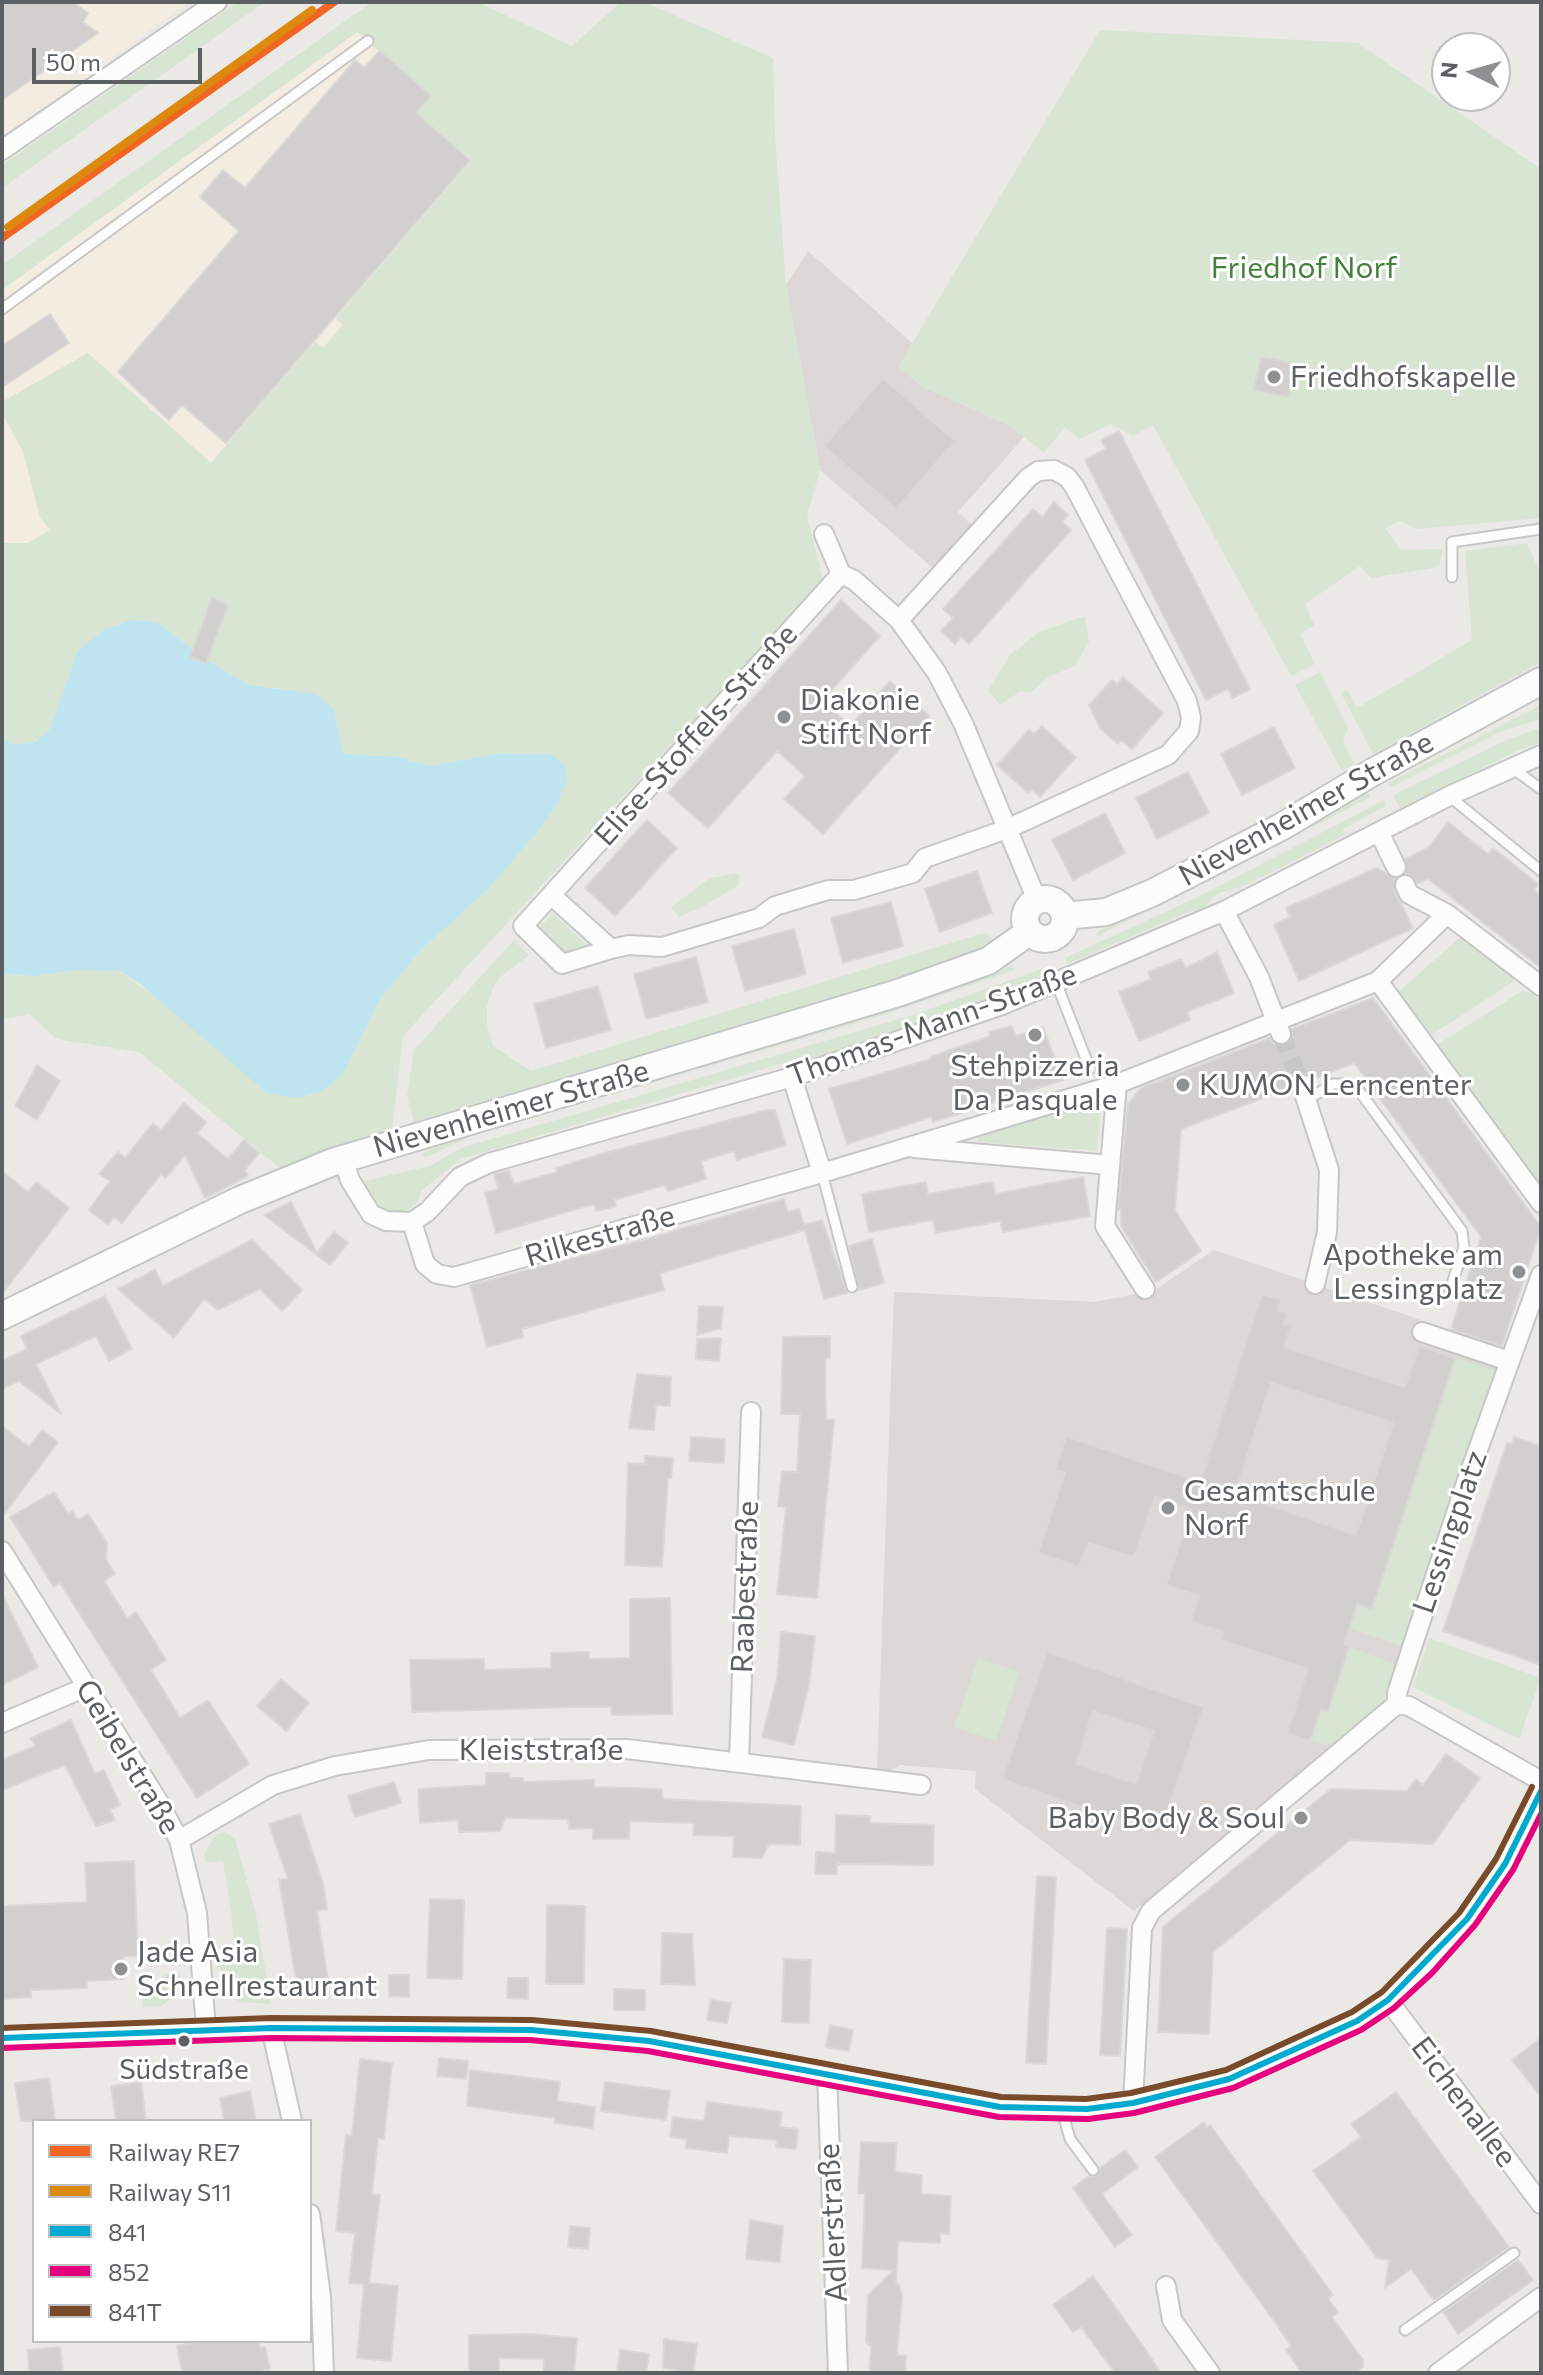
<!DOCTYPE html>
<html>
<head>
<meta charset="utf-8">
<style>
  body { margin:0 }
  #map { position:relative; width:1543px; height:2375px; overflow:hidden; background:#ebe9e6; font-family:Commissioner,sans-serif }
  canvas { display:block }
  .frame { position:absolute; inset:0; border:4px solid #5c6063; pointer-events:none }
  .legend { position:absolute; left:32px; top:2119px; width:280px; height:224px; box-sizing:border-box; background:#fff; border:2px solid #bebfc1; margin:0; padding:10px 14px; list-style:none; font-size:24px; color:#5c6063 }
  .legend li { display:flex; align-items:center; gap:16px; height:40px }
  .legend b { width:40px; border:2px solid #bebfc1 }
  .north { position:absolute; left:1431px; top:32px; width:80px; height:80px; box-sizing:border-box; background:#fff; border:2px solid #bebfc1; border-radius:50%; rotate:275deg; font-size:22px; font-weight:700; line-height:32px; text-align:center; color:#5c6063 }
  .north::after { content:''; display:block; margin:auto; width:28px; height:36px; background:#8e9091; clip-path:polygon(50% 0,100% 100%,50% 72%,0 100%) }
  .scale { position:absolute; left:32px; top:48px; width:170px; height:36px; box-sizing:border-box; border:4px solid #5c6063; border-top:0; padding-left:10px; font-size:24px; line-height:28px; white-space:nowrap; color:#5c6063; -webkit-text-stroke:6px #fff; paint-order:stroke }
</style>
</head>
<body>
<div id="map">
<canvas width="1543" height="2375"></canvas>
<div class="frame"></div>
<ul class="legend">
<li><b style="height:10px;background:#f26522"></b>Railway RE7</li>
<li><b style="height:10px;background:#dc8a0f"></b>Railway S11</li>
<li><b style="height:10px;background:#00a9ce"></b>841</li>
<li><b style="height:10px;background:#e5007d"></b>852</li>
<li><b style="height:10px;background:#7a4b2a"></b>841T</li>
</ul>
<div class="north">N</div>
<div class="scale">50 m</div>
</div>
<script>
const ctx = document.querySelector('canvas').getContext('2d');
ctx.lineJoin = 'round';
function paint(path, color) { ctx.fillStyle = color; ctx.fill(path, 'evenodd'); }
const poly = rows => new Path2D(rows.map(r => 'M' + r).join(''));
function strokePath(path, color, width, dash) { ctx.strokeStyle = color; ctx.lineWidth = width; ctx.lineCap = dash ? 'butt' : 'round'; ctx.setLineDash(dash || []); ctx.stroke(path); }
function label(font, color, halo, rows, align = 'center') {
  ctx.font = font + ' Commissioner,sans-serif'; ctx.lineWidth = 6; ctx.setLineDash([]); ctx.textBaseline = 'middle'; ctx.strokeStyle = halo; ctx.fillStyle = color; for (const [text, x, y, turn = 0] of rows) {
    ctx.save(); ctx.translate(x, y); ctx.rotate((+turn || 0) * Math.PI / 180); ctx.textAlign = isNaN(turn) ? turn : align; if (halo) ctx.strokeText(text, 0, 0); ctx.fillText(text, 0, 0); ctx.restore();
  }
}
const commercial = poly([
  [2,2,189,2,2,138],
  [358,32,431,96,416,113,472,160,336,318,344,325,323,348,315,342,210,463,88,353,2,402,2,290],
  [2,413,23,452,40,517,50,530,28,543,14,546,2,543]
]);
const education = poly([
  [808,251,912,343,899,367,923,387,1009,425,1024,437,958,512,975,528,936,571,820,470,786,285],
  [1214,1250,1504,1348,1382,1705,1134,1911,975,1789,976,1771,900,1765,885,1773,877,1771,894,1292,1095,1302,1155,1290]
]);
const green = poly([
  [238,2,265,2,2,188,2,165],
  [372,2,477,2,572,46,621,2,644,2,773,58,775,134,786,285,820,470,807,516,823,580,403,1036,392,1129,281,1169,139,1052,57,1039,29,1014,2,1020,2,974,34,976,78,970,119,971,299,1098,324,1090,344,1072,380,999,421,950,489,888,558,803,567,779,552,755,503,753,428,766,400,757,343,754,334,709,284,689,249,685,210,662,156,622,131,620,103,630,78,650,50,729,34,742,15,745,2,738,2,543,28,543,50,530,40,517,23,452,2,413,2,402,88,353,211,463,315,342,323,348,343,325,336,318,472,160,416,113,430,96,357,32,2,290,2,265],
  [1100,30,1358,43,1541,169,1541,518,1416,529,1400,521,1385,528,1401,550,1443,549,1439,567,1371,578,1360,566,1305,604,1314,625,1300,634,1315,664,1291,676,1153,425,1133,436,1111,424,1079,439,1065,427,1044,453,1009,425,923,387,898,367],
  [1527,543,1541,575,1541,662,1373,754,1341,693,1347,690,1357,708,1472,640,1465,551],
  [1085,616,1089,642,1075,666,1050,676,1030,693,1021,691,1000,705,988,690,1010,655,1039,632],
  [1320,672,1348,728,1343,742,1354,764,1342,771,1295,685],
  [1541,705,1541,719,1497,733,1390,787,1388,783],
  [1541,728,1541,743,1519,750,1400,808,1393,795,1511,738],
  [1368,793,1370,797,1286,841,1097,936,1097,932,1160,903],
  [1384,800,1386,806,1343,829,1345,835,1240,888,1218,893,1202,910,1191,911,1067,964,1065,958,1204,894],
  [739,873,738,886,704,906,679,917,671,907,710,878],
  [553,914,586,944,585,948,562,953,540,932,540,926],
  [987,932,992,941,956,961,414,1122,407,1096,414,1050,514,940,529,955,499,978,493,988,487,1006,487,1025,493,1046,531,1071],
  [1464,934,1519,978,1430,1036,1398,992],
  [1012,966,1014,970,883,1015,474,1135,424,1158,423,1153,467,1135,895,1009],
  [1042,969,1044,974,998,994,804,1061,784,1063,461,1159,421,1191,418,1202,404,1213,394,1214,383,1209,368,1191,365,1181,430,1166,461,1148,913,1015],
  [1522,991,1541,995,1541,1188,1437,1045],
  [1102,1099,1097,1151,978,1142,978,1135],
  [1455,1357,1495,1371,1403,1646,1349,1628,1357,1604,1372,1608],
  [1429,1638,1541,1678,1519,1739,1413,1687],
  [1349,1647,1397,1665,1382,1705,1330,1746,1310,1741,1321,1709,1328,1711],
  [978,1658,1020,1672,996,1741,954,1727],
  [225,1832,235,1838,256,1915,271,2004,241,2002,229,1997,222,1982,219,1959,235,1957,231,1910,223,1861,206,1863,204,1854,216,1834],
  [165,1973,181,1973,174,1996,161,2006,143,2008,142,1995,157,1987]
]);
const water = poly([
  [131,620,156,622,210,662,249,685,315,694,334,709,343,754,400,757,428,766,503,753,534,754,552,755,564,764,567,779,558,803,537,832,489,888,421,950,380,999,344,1072,324,1090,299,1098,268,1094,140,984,120,971,78,970,34,976,2,974,2,738,15,745,35,742,50,729,78,650,103,630]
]);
const building = poly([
  [2,2,72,2,88,13,83,22,98,33,2,100,2,2],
  [380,51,431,96,416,113,470,160,226,443,182,405,169,420,118,372,239,231,200,197,223,170,245,188,355,60,364,68,380,51],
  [50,314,69,343,2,387,2,346,50,314],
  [1261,357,1294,364,1288,397,1254,390,1261,357],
  [883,378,955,441,896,509,824,446,883,378],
  [1119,431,1250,689,1233,698,1228,689,1206,700,1085,460,1106,449,1101,440,1119,431],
  [1054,502,1068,515,1062,522,1071,530,969,644,961,637,955,644,941,631,953,618,943,609,1033,509,1042,517,1054,502],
  [212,598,228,605,206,663,190,657,212,598],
  [841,600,880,636,823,700,850,726,890,681,929,716,823,834,784,799,805,776,777,751,708,828,668,793,841,600],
  [1123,677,1163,713,1132,749,1121,740,1118,744,1100,728,1089,705,1112,680,1117,684,1123,677],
  [1042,726,1076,757,1040,797,1032,789,1028,793,997,765,1029,730,1034,734,1042,726],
  [1274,727,1295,768,1242,795,1221,754,1274,727],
  [1188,772,1209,813,1157,839,1136,798,1188,772],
  [1105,813,1125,853,1073,880,1052,840,1105,813],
  [647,820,677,848,615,916,585,888,647,820],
  [1448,822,1488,854,1493,848,1538,884,1534,890,1541,896,1541,968,1428,879,1417,883,1406,873,1405,859,1428,848,1448,822],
  [1377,868,1395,879,1394,890,1413,928,1299,981,1274,925,1290,917,1286,908,1377,868],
  [977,871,992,913,940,932,925,889,977,871],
  [891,902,903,946,843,963,831,918,891,902],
  [794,929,806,974,745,991,732,946,794,929],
  [1217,952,1234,993,1187,1012,1190,1020,1139,1041,1119,992,1151,979,1148,972,1181,959,1186,968,1217,952],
  [696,957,708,1002,646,1019,634,974,696,957],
  [598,986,611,1030,546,1048,534,1004,598,986],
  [1373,998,1541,1227,1502,1346,1451,1329,1481,1237,1354,1063,1312,1080,1304,1073,1297,1073,1290,1081,1290,1088,1181,1129,1175,1210,1201,1251,1156,1282,1121,1226,1121,1210,1118,1210,1128,1104,1141,1088,1270,1038,1274,1044,1285,1045,1291,1041,1292,1029,1373,998],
  [1012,1026,1016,1036,1043,1027,1063,1080,933,1122,931,1117,847,1144,829,1089,931,1059,930,1057,990,1036,989,1032,1012,1026],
  [37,1065,60,1081,37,1120,15,1106,37,1065],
  [184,1103,206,1122,197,1133,228,1159,244,1140,259,1153,245,1170,248,1176,205,1198,185,1155,166,1178,161,1174,122,1223,114,1217,108,1225,89,1210,110,1181,99,1174,118,1152,125,1158,153,1123,161,1130,184,1103],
  [767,1110,775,1110,786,1145,737,1160,734,1151,701,1161,706,1179,668,1191,665,1185,614,1200,616,1206,596,1211,594,1204,496,1233,485,1193,498,1189,494,1174,509,1170,514,1184,557,1172,556,1168,601,1154,767,1110],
  [2,1171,28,1192,36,1182,69,1208,2,1294,2,1171],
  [1083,1177,1090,1216,1003,1232,1000,1221,936,1233,933,1220,869,1232,862,1194,926,1182,928,1194,993,1182,995,1194,1083,1177],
  [784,1199,788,1212,799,1209,804,1225,822,1220,847,1293,824,1299,805,1230,660,1273,664,1290,522,1329,523,1337,487,1347,470,1285,650,1238,784,1199],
  [291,1202,317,1253,334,1232,348,1243,330,1265,264,1215,291,1202],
  [872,1239,884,1283,859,1290,849,1246,872,1239],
  [252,1240,302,1290,282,1311,260,1289,218,1310,204,1299,174,1338,118,1289,155,1270,163,1286,252,1240],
  [1262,1294,1281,1300,1278,1310,1287,1313,1283,1324,1291,1326,1284,1347,1405,1387,1419,1345,1455,1358,1372,1609,1357,1604,1344,1645,1349,1647,1328,1711,1321,1709,1310,1741,1287,1733,1308,1669,1221,1640,1224,1632,1191,1621,1199,1596,1166,1585,1191,1509,1155,1496,1134,1557,1088,1543,1079,1567,1038,1553,1065,1473,1055,1470,1066,1436,1200,1482,1262,1294],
  [1271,1383,1393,1423,1356,1535,1235,1494,1271,1383],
  [105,1296,132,1349,109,1361,96,1336,36,1364,61,1414,19,1381,2,1389,2,1361,27,1349,21,1336,105,1296],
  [699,1306,723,1307,721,1328,697,1335,699,1306],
  [830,1336,830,1358,825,1359,826,1420,834,1420,817,1598,777,1594,786,1507,778,1506,782,1471,797,1472,800,1414,781,1414,783,1337,830,1336],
  [721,1338,719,1361,696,1359,697,1339,721,1338],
  [637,1374,671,1377,670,1406,656,1405,654,1430,629,1428,637,1374],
  [2,1426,29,1447,42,1430,58,1442,2,1517,2,1426],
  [691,1437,725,1439,724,1463,689,1461,691,1437],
  [1514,1437,1541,1446,1541,1665,1443,1631,1507,1443,1512,1444,1514,1437],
  [645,1456,673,1458,671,1478,668,1478,662,1567,625,1565,628,1463,645,1464,645,1456],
  [54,1492,68,1514,72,1511,78,1520,88,1514,107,1543,106,1559,115,1574,104,1581,127,1618,136,1612,166,1660,151,1670,180,1718,208,1700,249,1764,197,1798,60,1583,54,1587,10,1517,54,1492],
  [2,1594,38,1667,2,1685,2,1594],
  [670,1598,672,1714,612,1715,611,1707,570,1707,412,1712,410,1660,484,1659,484,1670,551,1668,551,1653,589,1652,589,1659,630,1658,630,1599,670,1598],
  [781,1632,815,1636,809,1684,794,1745,762,1737,777,1678,781,1632],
  [1047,1652,1204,1707,1159,1834,1002,1779,1047,1652],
  [1093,1711,1154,1731,1136,1784,1076,1764,1093,1711],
  [281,1679,309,1703,286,1731,257,1706,281,1679],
  [71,1720,95,1774,104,1770,120,1805,110,1810,115,1820,96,1826,65,1765,2,1790,2,1760,35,1746,31,1738,71,1720],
  [1446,1754,1480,1778,1433,1844,1350,1840,1213,1952,1209,2034,1158,2032,1163,1927,1331,1789,1407,1791,1416,1779,1423,1785,1446,1754],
  [486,1773,509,1773,509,1778,523,1778,523,1782,594,1780,594,1787,662,1789,662,1799,801,1806,800,1845,769,1844,762,1858,733,1857,734,1836,693,1835,694,1823,630,1821,629,1839,593,1839,593,1828,569,1829,568,1819,505,1818,500,1831,459,1832,458,1820,420,1823,418,1789,486,1785,486,1773],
  [394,1782,401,1803,355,1817,348,1796,394,1782],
  [300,1814,323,1883,327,1909,317,1911,329,1986,298,1991,279,1880,288,1879,269,1824,300,1814],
  [836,1815,870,1816,870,1823,934,1825,933,1865,837,1864,837,1874,815,1874,816,1852,835,1853,836,1815],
  [134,1861,138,1956,123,1957,124,1979,87,1981,87,1988,31,1990,31,1997,2,1999,2,1906,87,1902,85,1863,134,1861],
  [1037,1876,1056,1877,1046,2064,1026,2063,1037,1876],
  [430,1899,464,1900,462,1979,427,1978,430,1899],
  [547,1905,585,1906,584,1984,546,1984,547,1905],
  [1107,1928,1127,1929,1120,2056,1100,2055,1107,1928],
  [662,1933,692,1934,695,1985,661,1984,662,1933],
  [784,1959,811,1960,809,2023,782,2022,784,1959],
  [389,1975,409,1975,409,1997,389,1996,389,1975],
  [508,1978,528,1978,528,1999,507,1998,508,1978],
  [614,1989,645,1990,645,2010,614,2010,614,1989],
  [711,2000,731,2003,727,2023,707,2020,711,2000],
  [830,2025,853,2030,849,2051,826,2047,830,2025],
  [1541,2038,1541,2097,1512,2060,1541,2038],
  [439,2058,468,2061,466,2079,437,2076,439,2058],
  [360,2059,392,2063,384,2139,378,2138,374,2176,372,2194,380,2195,369,2283,398,2286,391,2361,357,2358,364,2284,349,2283,355,2233,336,2231,346,2135,352,2136,360,2059],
  [470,2070,560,2082,557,2101,595,2107,593,2128,554,2123,555,2118,467,2106,470,2070],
  [49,2078,55,2121,21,2121,15,2083,49,2078],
  [141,2082,146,2121,116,2121,111,2086,141,2082],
  [605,2082,670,2091,666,2120,601,2111,605,2082],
  [250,2091,256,2121,224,2121,220,2098,250,2091],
  [1396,2092,1509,2247,1434,2300,1411,2269,1385,2288,1389,2260,1377,2258,1313,2171,1361,2137,1351,2124,1396,2092],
  [707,2102,782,2112,780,2127,798,2129,796,2149,776,2147,777,2140,729,2136,727,2153,686,2148,687,2139,670,2137,673,2117,704,2121,707,2102],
  [1204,2122,1207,2127,1210,2125,1333,2295,1328,2299,1338,2312,1332,2317,1363,2360,1363,2367,1354,2373,1302,2373,1286,2350,1291,2346,1277,2325,1155,2157,1204,2122],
  [861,2142,896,2143,895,2172,922,2175,921,2194,951,2196,949,2234,940,2233,940,2243,898,2241,896,2284,899,2284,902,2297,897,2355,906,2356,905,2373,869,2373,871,2347,866,2342,868,2295,894,2270,862,2268,865,2193,858,2193,861,2142],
  [1125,2150,1138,2167,1102,2194,1132,2235,1115,2247,1073,2188,1089,2176,1097,2176,1100,2168,1125,2150],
  [750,2220,783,2226,780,2262,746,2259,750,2220],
  [570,2226,590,2228,588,2249,568,2247,570,2226],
  [1518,2260,1533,2280,1458,2334,1443,2312,1518,2260],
  [1093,2276,1143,2346,1161,2373,1115,2373,1081,2327,1073,2332,1053,2305,1093,2276],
  [530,2334,577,2338,574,2373,543,2373,544,2359,499,2358,499,2372,469,2372,469,2335,530,2334],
  [664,2339,697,2344,693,2373,663,2368,664,2339],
  [202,2341,259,2341,260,2348,265,2347,270,2369,252,2373,182,2373,177,2346,202,2341],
  [60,2347,63,2373,29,2373,28,2350,60,2347],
  [620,2350,649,2354,646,2373,617,2373,620,2350]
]);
const streetTunnel = poly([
  [1281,1034,1301,1084]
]);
const lane = poly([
  [2,309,368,41],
  [1452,577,1452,542,1541,529],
  [1511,767,1541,789],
  [1449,796,1541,871],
  [1056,982,1090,1069],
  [1307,1100,1333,1084,1344,1084,1360,1092,1462,1231,1464,1247,1450,1290],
  [822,1173,852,1287],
  [1062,2110,1070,2139,1093,2170],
  [1405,2330,1514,2253]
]);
const street = poly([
  [2,150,217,2],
  [824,534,841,574,854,580,899,620,937,673,963,723,1037,900],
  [1379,832,1396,867],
  [1405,885,1409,894,1447,914],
  [551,895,611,949,629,945,662,947,759,918,775,906,828,890,854,890,913,873,925,858,1007,829,1168,755,1189,731,1191,718,1187,701,1074,486,1067,477,1054,470,1038,471,1028,478,899,620],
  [1224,911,1259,977,1281,1034],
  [611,949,562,964,523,926,841,574],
  [1541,986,1447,914,1378,981,1541,1203],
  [792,1077,822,1173,1117,1084,1378,981],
  [1117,1084,1105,1226,1145,1289],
  [1301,1084,1329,1170,1327,1232,1315,1284],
  [914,1148,1110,1165],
  [343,1159,350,1180,371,1214,386,1221,412,1222,427,1212,460,1177,489,1163,792,1077,1002,1005,1224,911,1449,796,1541,755],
  [412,1222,425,1264,437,1274,454,1277,822,1173],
  [1422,1332,1509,1361],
  [2,1551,158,1801,179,1840,197,1913,206,2029],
  [1397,1704,1397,1693,1467,1480,1541,1275],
  [2,1723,86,1687],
  [739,1762,751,1412],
  [179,1840,273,1785,335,1766,429,1750,627,1749,921,1785],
  [1388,2000,1541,2204],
  [271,2028,292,2121],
  [2,2038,271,2028,531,2030,649,2041,1000,2107,1087,2109,1133,2103,1229,2079,1357,2021,1388,2000,1425,1966,1467,1919,1505,1864,1541,1791],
  [827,2073,838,2373],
  [1133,2103,1142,1928,1151,1911,1397,1704,1409,1706,1541,1781],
  [310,2214,321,2297,324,2373],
  [1166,2286,1172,2320,1210,2373],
  [1438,2373,1541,2297]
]);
const secondary = poly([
  '1025 919a20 20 0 1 1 40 0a20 20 0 1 1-40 0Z',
  [1065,916,1106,912,1152,893,1281,827,1373,772,1541,681],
  [2,1316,240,1200,333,1162,898,993,988,961,1029,932]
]);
const bus1 = poly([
  [2,2038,271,2028,531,2030,649,2041,1000,2107,1087,2109,1133,2103,1229,2079,1357,2021,1388,2000,1467,1919,1505,1864,1541,1791]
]);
const bus2 = poly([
  [2,2048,271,2038,530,2040,648,2051,999,2117,1088,2119,1134,2113,1233,2088,1361,2030,1394,2008,1432,1973,1475,1925,1513,1870,1541,1814]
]);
const bus3 = poly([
  [2,2028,271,2018,532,2020,651,2031,1001,2097,1086,2099,1131,2093,1226,2070,1352,2012,1382,1992,1459,1913,1496,1859,1532,1787]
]);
const rail1 = poly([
  [2,238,334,2]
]);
const rail2 = poly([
  [8,227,312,10]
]);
const markers = [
  [1274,377,8,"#8e9091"],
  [784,717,8,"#8e9091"],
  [1035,1035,8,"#8e9091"],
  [1183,1085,8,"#8e9091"],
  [1519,1272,8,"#8e9091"],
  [1168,1508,8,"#8e9091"],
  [1301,1818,8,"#8e9091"],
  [121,1969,8,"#8e9091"],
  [184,2041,7,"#5c6063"]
];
const busNames = [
  ["Südstraße",184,2070]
];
const parkNames = [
  ["Friedhof Norf",1304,268]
];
const poiNames = [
  ["Friedhofskapelle",1290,377],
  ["Diakonie",800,700],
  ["Stift Norf",800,734],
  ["Stehpizzeria",1035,1066,"center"],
  ["Da Pasquale",1035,1100,"center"],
  ["KUMON Lerncenter",1199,1085],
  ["Apotheke am",1503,1255,"right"],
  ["Lessingplatz",1503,1289,"right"],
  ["Gesamtschule",1184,1491],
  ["Norf",1184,1525],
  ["Baby Body & Soul",1285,1818,"right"],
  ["Jade Asia",137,1952],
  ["Schnellrestaurant",137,1986]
];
const streetNames = [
  ["Elise-Stoffels-Straße",696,735,-48],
  ["Nievenheimer Straße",1306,809,-29],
  ["Thomas-Mann-Straße",932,1025,-20],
  ["Nievenheimer Straße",511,1109,-16],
  ["Rilkestraße",600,1236,-16],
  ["Lessingplatz",1450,1532,-71],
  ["Raabestraße",745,1587,-88],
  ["Kleiststraße",541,1750],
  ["Geibelstraße",128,1757,59],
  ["Eichenallee",1464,2102,53],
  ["Adlerstraße",833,2223,-93]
];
paint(commercial, '#f3ece0');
paint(education, '#dbd8d5');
paint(green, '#d8e5d3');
paint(water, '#bfe5f0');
paint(building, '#d2d0cf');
strokePath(building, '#dad8d6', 2);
strokePath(streetTunnel, '#c7c7c5', 18, [18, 9]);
strokePath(lane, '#c7c7c6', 13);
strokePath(street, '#c7c7c6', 22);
strokePath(secondary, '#c5c6c6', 30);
strokePath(lane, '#fcfcfb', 9);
strokePath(street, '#fcfcfb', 18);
strokePath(secondary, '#fcfcfb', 26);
strokePath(bus1, '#00a9ce', 6);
strokePath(bus2, '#e5007d', 6);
strokePath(bus3, '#7a4b2a', 6);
strokePath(rail1, '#f26522', 8);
strokePath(rail2, '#dc8a0f', 8);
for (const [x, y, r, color] of markers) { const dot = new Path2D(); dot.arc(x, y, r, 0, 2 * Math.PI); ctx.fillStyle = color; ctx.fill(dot); strokePath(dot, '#fff', 3); }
label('28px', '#5c6063', '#fff', busNames);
label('30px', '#47803e', '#fff', parkNames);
label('30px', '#5c6063', '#fff', poiNames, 'left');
label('30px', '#5c6063', '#fff', streetNames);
</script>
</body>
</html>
